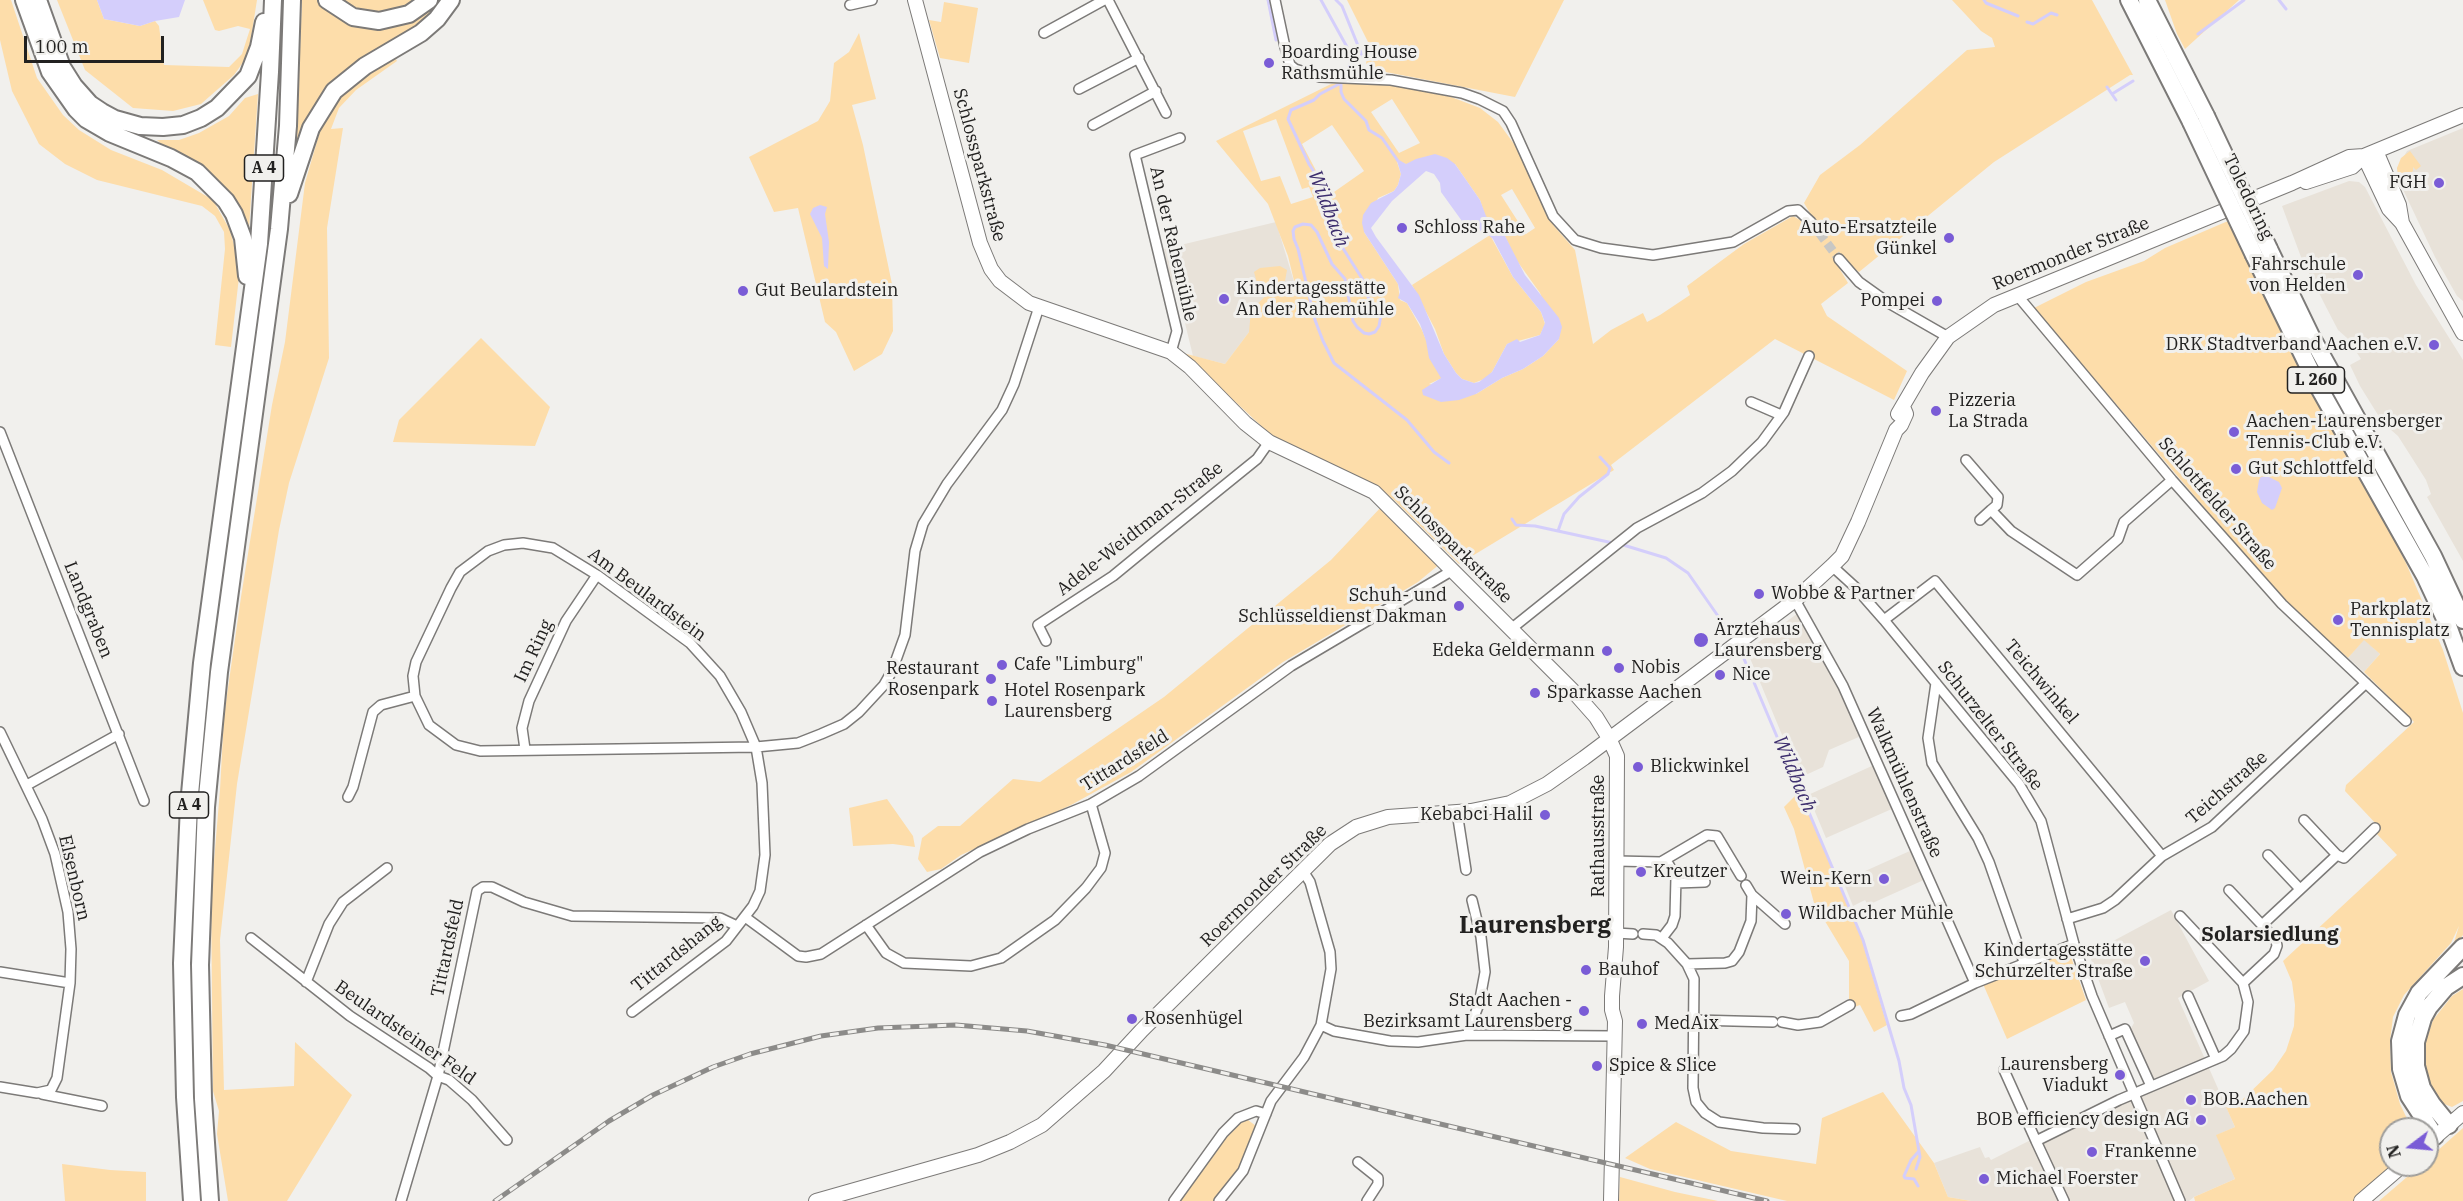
<!DOCTYPE html>
<html>
<head>
<meta charset="utf-8">
<style>
  body { margin:0 }
  #map { position:relative; width:2463px; height:1201px; overflow:hidden; background:#f1f0ed; font-family:"IBM Plex Serif",serif }
  canvas { display:block }
  .north { position:absolute; left:2379px; top:1117px; width:60px; height:60px; box-sizing:border-box; background:#f1f0ed; border:2px solid #9e9d9b; border-radius:50%; rotate:254deg; font-size:16px; font-weight:700; line-height:24px; text-align:center; color:#222120 }
  .north::after { content:''; display:block; margin:auto; width:21px; height:27px; background:#7a5cd6; clip-path:polygon(50% 0,100% 100%,50% 72%,0 100%) }
  .scale { position:absolute; left:24px; top:36px; width:140px; height:27px; box-sizing:border-box; border:3px solid #222120; border-top:0; padding-left:8px; font-size:18px; line-height:21px; white-space:nowrap; color:#222120; -webkit-text-stroke:4px #f1f0ed; paint-order:stroke }
</style>
</head>
<body>
<div id="map">
<canvas width="2463" height="1201"></canvas>
<div class="north">N</div>
<div class="scale">100 m</div>
</div>
<script>
const ctx = document.querySelector('canvas').getContext('2d');
ctx.lineJoin = 'round';
function paint(path, color) { ctx.fillStyle = color; ctx.fill(path, 'evenodd'); }
const poly = rows => new Path2D(rows.map(r => 'M' + r).join(''));
function strokePath(path, color, width, dash) { ctx.strokeStyle = color; ctx.lineWidth = width; ctx.lineCap = dash ? 'butt' : 'round'; ctx.setLineDash(dash || []); ctx.stroke(path); }
function label(font, color, halo, rows, align = 'center') {
  ctx.font = font + ' "IBM Plex Serif",serif'; ctx.lineWidth = 6; ctx.setLineDash([]); ctx.textBaseline = 'middle'; ctx.strokeStyle = halo; ctx.fillStyle = color; for (const [text, x, y, turn = 0] of rows) {
    ctx.save(); ctx.translate(x, y); ctx.rotate((+turn || 0) * Math.PI / 180); ctx.textAlign = isNaN(turn) ? turn : align; if (halo) ctx.strokeText(text, 0, 0); ctx.fillText(text, 0, 0); ctx.restore();
  }
}
const built = poly([
  [2463,128,2463,301,2457,296,2435,257,2398,179,2397,168,2407,151],
  [2349,181,2359,182,2365,187,2416,285,2463,360,2463,561,2427,497,2431,494,2426,480,2398,436,2383,423,2360,386,2350,365,2361,359,2347,338,2338,330,2324,303,2301,257,2282,206],
  [1276,222,1295,285,1289,288,1249,332,1225,364,1193,356,1184,319,1190,315,1180,280,1171,282,1164,249],
  [1798,613,1838,685,1861,736,1829,750,1823,767,1797,779,1792,767,1795,766,1747,651],
  [2364,639,2380,654,2364,672,2348,658],
  [1874,765,1894,808,1826,838,1808,795],
  [1912,850,1926,879,1868,905,1865,900,1853,906,1843,881],
  [2171,910,2209,981,2178,998,2235,1127,2217,1135,2235,1179,2194,1197,2189,1201,1971,1201,1948,1197,1934,1163,1980,1147,1985,1158,1989,1157,1991,1160,2152,1079,2130,1030,2134,1023,2125,1002,2109,1008,2089,954]
]);
const green = poly([
  [0,0,11,0,37,78,63,115,79,130,111,150,162,170,213,200,230,230,238,260,239,277,231,347,215,345,225,249,224,232,215,216,202,206,97,180,65,164,39,144,12,91,0,40],
  [57,0,97,0,104,19,140,26,155,21,159,26,164,65,229,67,242,54,250,29,238,26,219,31,215,30,203,0,257,0,250,44,244,61,234,75,201,104,173,111,133,108,85,70],
  [302,0,320,0,366,24,436,0,445,0,428,20,359,64,296,151],
  [340,0,420,0,401,11,380,15,361,13],
  [1347,0,1564,0,1515,97,1370,69,1366,63,1368,56,1368,42],
  [1952,0,2092,0,2133,75,2130,75,1994,162,1859,272,1845,262,1835,261,1848,283,1821,304,1827,316,1907,371,1894,400,1775,339,1611,465,1614,470,1459,564,1393,499,1376,488,1272,436,1183,353,1225,364,1249,332,1251,310,1274,288,1285,284,1289,288,1295,285,1288,256,1268,204,1216,141,1331,84,1344,82,1390,85,1446,95,1480,108,1498,122,1517,148,1554,226,1575,250,1593,344,1611,330,1643,313,1647,322,1660,315,1690,295,1687,286,1744,244,1793,216,1807,224,1814,220,1804,203,1820,175,1860,145,1967,50,1995,47,1992,38,1981,31],
  [1392,99,1420,143,1399,153,1371,112],
  [1276,119,1302,189,1309,187,1313,197,1291,204,1280,176,1261,181,1243,131],
  [1332,125,1364,171,1334,192,1322,182,1302,144],
  [1397,162,1406,164,1455,164,1480,200,1485,216,1493,224,1502,230,1515,258,1540,293,1559,339,1543,356,1523,369,1502,378,1476,394,1429,384,1442,378,1422,330,1407,303,1400,300,1398,284,1364,232,1378,198,1394,191,1398,185,1401,174],
  [1512,189,1535,228,1526,234,1501,195],
  [2165,0,2239,0,2185,49,2177,34],
  [944,2,978,8,969,63,940,58,929,20,941,22],
  [859,33,876,99,852,105,863,145,892,284,893,331,882,354,854,371,836,332,825,322,798,208,774,212,749,157,818,121,830,101,834,63,849,52],
  [396,59,397,61,356,90,339,108,331,129,343,128,327,228,329,358,289,483,279,530,237,784,220,940,224,1090,294,1086,295,1042,352,1095,287,1201,228,1201,217,1134,219,1111,213,1091,211,897,220,790,224,716,241,597,272,405,285,342,305,183,320,131,333,105,349,87,370,72],
  [258,94,249,229,157,140,179,140,199,133,229,116,245,98],
  [2410,151,2421,166,2416,170,2413,167,2413,171,2399,181,2397,168,2401,158],
  [2228,221,2406,563,2443,650,2463,713,2463,935,2452,949,2459,926,2451,943,2404,995,2393,1017,2390,1041,2391,1072,2400,1104,2412,1129,2391,1129,2391,1165,2396,1165,2354,1201,2195,1201,2194,1197,2235,1179,2216,1135,2235,1127,2226,1107,2242,1100,2273,1070,2286,1051,2294,1026,2295,1005,2292,982,2283,961,2397,855,2375,832,2380,828,2345,791,2346,785,2414,722,2364,672,2380,654,2364,640,2348,658,2285,602,2034,308,2086,282,2144,261,2165,248],
  [1490,235,1513,277,1541,312,1545,324,1540,335,1507,344,1492,372,1487,378,1474,383,1462,379,1456,373,1444,354,1435,329,1412,285],
  [1280,266,1287,270,1285,281,1265,287,1253,295,1257,283,1254,272,1260,268],
  [481,338,550,407,535,446,393,442,399,420],
  [1383,505,1441,563,1418,582,1283,662,1131,772,1071,805,961,855,941,869,927,872,918,859,922,838,938,826,960,826,1013,779,1040,782,1164,697,1331,560],
  [1800,791,1862,940,1887,1025,1874,1032,1860,1005,1851,1008,1849,1002,1849,961,1814,903,1794,829,1784,807],
  [887,799,913,836,915,847,893,844,853,846,849,808],
  [2066,953,2071,957,2086,1000,2007,1039,1983,984],
  [2463,989,2463,1101,2452,1107,2439,1102,2426,1075,2423,1049,2433,1020,2452,996],
  [1883,1092,1934,1163,1948,1197,1971,1201,1787,1201,1650,1169,1625,1158,1676,1122,1731,1151,1816,1164,1822,1118],
  [1248,1120,1256,1126,1240,1170,1215,1201,1179,1201,1226,1138,1243,1121],
  [2463,1128,2463,1201,2379,1201,2421,1165,2427,1165,2427,1160],
  [62,1164,110,1170,146,1172,146,1201,65,1201],
  [1620,1177,1675,1192,1718,1201,1619,1201]
]);
const water = poly([
  [97,0,185,0,179,17,155,21,140,26,104,19],
  [1435,154,1447,158,1455,164,1480,200,1486,216,1493,224,1502,230,1525,275,1559,318,1562,327,1559,339,1543,356,1523,369,1502,378,1476,394,1459,400,1441,402,1423,395,1422,390,1441,378,1429,358,1426,341,1420,324,1407,303,1398,298,1400,292,1398,284,1364,232,1362,223,1363,215,1371,203,1394,191,1398,185,1401,174,1397,161,1399,160,1406,164,1416,159],
  [1426,171,1434,174,1440,183,1441,192,1472,235,1478,231,1485,232,1493,239,1513,277,1541,312,1545,323,1540,335,1520,342,1517,339,1507,344,1492,372,1479,382,1474,383,1462,379,1456,373,1444,354,1419,295,1376,237,1371,228,1392,201],
  [820,205,827,207,825,214,829,242,828,269,824,266,822,238,810,214,813,208],
  [2267,476,2279,482,2282,488,2275,508,2272,510,2262,503,2257,492,2259,480,2261,477]
]);
const stream = poly([
  [1268,0,1276,40],
  [1321,0,1347,47,1350,63,1341,83,1320,94,1314,100,1291,110,1288,119,1309,164,1316,175,1322,193,1325,214,1332,231,1363,280,1369,300,1381,315,1379,326,1375,332,1369,334,1364,333,1357,327,1353,321,1345,279,1332,264,1317,232,1311,225,1303,224,1295,227,1293,231,1294,239,1298,249,1315,320,1323,341,1334,363,1407,420,1434,452,1449,463],
  [1336,0,1342,6,1363,58],
  [1984,0,1986,3,2018,16],
  [2279,0,2286,9],
  [2027,22,2033,24,2051,13,2057,15],
  [2198,34,2244,0],
  [1341,84,1341,92,1344,99,1366,121,1369,130,1382,138,1398,161],
  [2107,87,2116,100],
  [2112,94,2133,81],
  [1512,519,1516,525,1535,526,1613,543],
  [1558,531,1564,514,1579,497,1608,474,1610,468,1600,457],
  [1620,544,1666,558,1688,573,1734,639],
  [1739,647,1863,940,1899,1061,1904,1088,1911,1105,1920,1157,1916,1169],
  [1918,1186,1914,1179,1905,1178,1904,1176,1911,1160,1919,1151]
]);
const streetTunnel = poly([
  [1811,222,1839,259]
]);
const street = poly([
  [1108,0,1166,113],
  [1275,0,1285,47,1290,65,1295,69,1320,77,1391,80,1462,93,1479,99,1503,111,1511,123,1553,216,1575,240,1601,248,1653,255,1733,242,1788,211,1798,210,1811,222],
  [850,5,872,0],
  [1044,33,1104,0],
  [1079,89,1139,58],
  [1093,125,1156,91],
  [1839,259,1859,282,1887,302,1948,337],
  [2017,295,2172,480,2282,604,2406,721],
  [1171,352,1177,331,1135,155,1180,138],
  [1751,402,1781,415],
  [0,432,144,801],
  [1966,460,1998,497,1997,505,1991,510],
  [1980,520,1991,510,2011,531,2077,575,2118,539,2124,522,2172,480],
  [1832,566,1855,587,1884,620,2019,784,2041,821,2074,944,2092,996,2180,1201],
  [1795,600,1843,686,1975,983],
  [1884,620,1935,581,2162,856],
  [1511,629,1637,528,1702,493,1732,471,1762,442,1784,412,1809,356],
  [1046,641,1038,625,1113,576,1152,544,1257,459,1269,442],
  [1936,683,1928,738,1932,763,1978,838,1989,862,2024,962],
  [0,732,42,819,55,854,68,912,71,949,70,983,57,1078,51,1090,37,1093,0,1087],
  [525,749,522,728,529,701,566,621,597,575],
  [27,785,119,734],
  [348,797,353,787,373,712,381,705,415,696],
  [1457,812,1466,870],
  [2304,820,2337,855],
  [2268,855,2300,889],
  [1617,861,1661,862,1707,835,1717,836,1741,876],
  [1676,883,1705,882],
  [1746,885,1752,895,1785,924],
  [2229,890,2262,925],
  [2180,916,2243,983],
  [745,917,798,956,806,957,821,954,980,852,1028,829,1091,804,1139,776,1291,666,1453,570],
  [2067,919,2103,908,2115,900,2162,856,2212,827,2366,683],
  [866,925,886,953,904,963,971,966,1001,958,1055,920,1086,888,1101,868,1105,853,1091,804],
  [1616,933,1633,934],
  [1643,934,1656,935,1668,943,1687,964,1694,979,1693,1088,1696,1102,1705,1113,1719,1122,1763,1128,1795,1129],
  [251,938,350,1016,429,1068,438,1076,449,1080,472,1100,507,1140],
  [1662,938,1672,925,1675,916,1676,877,1666,860],
  [1687,964,1725,963,1732,961,1739,952,1751,921,1752,895],
  [0,972,70,983],
  [306,982,329,924,343,902,387,868],
  [2188,996,2216,1059],
  [632,1012,726,941,753,906,760,891,765,855,762,783,756,747,741,712,720,676,690,643,597,575,553,548,523,543,504,545,488,551,460,572,451,588,416,662,413,676,415,696,429,725,456,745,480,751,756,747,798,743,821,734,844,724,859,712,884,685,892,671,905,635,915,551,923,524,947,484,1002,410,1014,384,1039,307],
  [1901,1016,1911,1014,1975,983,2074,944],
  [1695,1020,1773,1022],
  [1782,1022,1798,1025,1820,1022,1850,1005],
  [1321,1025,1334,1031,1390,1041,1418,1042,1467,1035,1614,1036],
  [1467,1035,1479,1004,1485,972,1481,937,1472,900],
  [2109,1036,2125,1029,2151,1086],
  [2004,1070,2036,1141,2119,1100,2223,1056,2231,1049,2244,1031,2248,1002,2243,983,2274,954,2277,946,2276,940,2262,925,2337,855,2344,858,2375,828],
  [42,1094,102,1106],
  [2036,1141,2064,1201],
  [1358,1162,1378,1178,1378,1184,1367,1201],
  [401,1201,438,1076,477,891,483,887,492,887,524,902,572,916,720,918,737,926],
  [1174,1201,1223,1133,1238,1118,1256,1111,1266,1114],
  [1219,1201,1243,1171,1271,1101,1304,1057,1321,1025,1331,969,1330,952,1310,882,1303,871]
]);
const secondary = poly([
  [915,0,980,243,991,269,1000,281,1029,303,1171,352,1190,367,1245,423,1269,442,1374,492,1573,691,1596,717,1609,738,1617,756,1616,947,1612,996,1612,1010,1615,1021,1611,1201],
  [2376,151,2399,205,2402,223],
  [2364,156,2389,209,2402,223,2463,333],
  [2306,182,2352,167,2364,156,2463,115],
  [1898,414,1922,373,1948,337,1994,305,2292,183,2349,157,2364,156],
  [2427,1144,2463,1113],
  [816,1201,978,1155,1010,1142,1042,1125,1104,1071,1142,1030,1330,844,1356,827,1388,817,1471,811,1510,803,1547,784,1584,758,1795,600,1832,566,1842,556,1858,522,1896,430,1901,425,1906,414,1903,407],
  [2361,1201,2403,1165]
]);
const highway = poly([
  [24,0,50,72,76,109,86,119,110,133,171,158,197,172,226,201,234,214,243,238,247,276],
  [38,0,62,67,74,86,90,104,102,112,115,119,140,126,163,127,183,125,201,118,217,108,248,76,259,47,264,22],
  [327,0,353,17,379,21,409,14,429,0],
  [2129,0,2191,122],
  [2147,0,2206,116],
  [289,194,311,128,334,91,365,66,421,33,437,19,451,0],
  [2269,249,2311,336,2433,556,2463,620],
  [2254,255,2318,386,2425,576,2447,623,2463,667],
  [2449,1125,2432,1104,2422,1088,2416,1066,2416,1042,2423,1018,2429,1007,2446,987,2463,976],
  [2435,1136,2409,1096,2401,1069,2400,1041,2407,1015,2419,993,2463,947],
  [192,1201,185,1097,182,963,189,805,202,663,259,244,270,72,273,0],
  [210,1201,203,1099,200,965,206,807,219,672,279,229,288,126,292,0]
]);
const rail = poly([
  [495,1201,609,1121,653,1095,713,1067,750,1054,821,1036,878,1028,956,1025,1027,1031,1105,1045,1767,1201]
]);
const highwayBridge = poly([
  [2206,116,2269,249],
  [2191,122,2254,255]
]);
const markers = [
  [1269,63,6,"#7a5cd6"],
  [2439,183,6,"#7a5cd6"],
  [1402,228,6,"#7a5cd6"],
  [1949,238,6,"#7a5cd6"],
  [2358,275,6,"#7a5cd6"],
  [743,291,6,"#7a5cd6"],
  [1224,299,6,"#7a5cd6"],
  [1937,301,6,"#7a5cd6"],
  [2434,345,6,"#7a5cd6"],
  [1936,411,6,"#7a5cd6"],
  [2234,432,6,"#7a5cd6"],
  [2236,469,6,"#7a5cd6"],
  [1759,594,6,"#7a5cd6"],
  [1459,606,6,"#7a5cd6"],
  [2338,620,6,"#7a5cd6"],
  [1701,640,8,"#7a5cd6"],
  [1607,651,6,"#7a5cd6"],
  [1002,665,6,"#7a5cd6"],
  [1619,668,6,"#7a5cd6"],
  [1720,675,6,"#7a5cd6"],
  [991,679,6,"#7a5cd6"],
  [1535,693,6,"#7a5cd6"],
  [992,701,6,"#7a5cd6"],
  [1638,767,6,"#7a5cd6"],
  [1545,815,6,"#7a5cd6"],
  [1641,872,6,"#7a5cd6"],
  [1884,879,6,"#7a5cd6"],
  [1786,914,6,"#7a5cd6"],
  [2145,961,6,"#7a5cd6"],
  [1586,970,6,"#7a5cd6"],
  [1584,1011,6,"#7a5cd6"],
  [1132,1019,6,"#7a5cd6"],
  [1642,1024,6,"#7a5cd6"],
  [1597,1066,6,"#7a5cd6"],
  [2120,1075,6,"#7a5cd6"],
  [2191,1100,6,"#7a5cd6"],
  [2201,1120,6,"#7a5cd6"],
  [2092,1152,6,"#7a5cd6"],
  [1984,1179,6,"#7a5cd6"]
];
const shields = [
  [264,168,39],
  [2316,380,57],
  [189,805,39]
];
const shieldNames = [
  ["A 4",264,168],
  ["L 260",2316,380],
  ["A 4",189,805]
];
const poiNames = [
  ["Boarding House",1281,53],
  ["Rathsmühle",1281,74],
  ["FGH",2427,183,"right"],
  ["Schloss Rahe",1414,228],
  ["Auto-Ersatzteile",1937,228,"right"],
  ["Günkel",1937,249,"right"],
  ["Fahrschule",2346,265,"right"],
  ["von Helden",2346,286,"right"],
  ["Kindertagesstätte",1236,289],
  ["An der Rahemühle",1236,310],
  ["Gut Beulardstein",755,291],
  ["Pompei",1925,301,"right"],
  ["DRK Stadtverband Aachen e.V.",2422,345,"right"],
  ["Pizzeria",1948,401],
  ["La Strada",1948,422],
  ["Aachen-Laurensberger",2246,422],
  ["Tennis-Club e.V.",2246,443],
  ["Gut Schlottfeld",2248,469],
  ["Wobbe & Partner",1771,594],
  ["Schuh- und",1447,596,"right"],
  ["Schlüsseldienst Dakman",1447,617,"right"],
  ["Parkplatz",2350,610],
  ["Tennisplatz",2350,631],
  ["Ärztehaus",1714,630],
  ["Laurensberg",1714,651],
  ["Edeka Geldermann",1595,651,"right"],
  ["Cafe \"Limburg\"",1014,665],
  ["Nobis",1631,668],
  ["Restaurant",979,669,"right"],
  ["Rosenpark",979,690,"right"],
  ["Nice",1732,675],
  ["Hotel Rosenpark",1004,691],
  ["Laurensberg",1004,712],
  ["Sparkasse Aachen",1547,693],
  ["Blickwinkel",1650,767],
  ["Kebabci Halil",1533,815,"right"],
  ["Kreutzer",1653,872],
  ["Wein-Kern",1872,879,"right"],
  ["Wildbacher Mühle",1798,914],
  ["Kindertagesstätte",2133,951,"right"],
  ["Schurzelter Straße",2133,972,"right"],
  ["Bauhof",1598,970],
  ["Stadt Aachen -",1572,1001,"right"],
  ["Bezirksamt Laurensberg",1572,1022,"right"],
  ["Rosenhügel",1144,1019],
  ["MedAix",1654,1024],
  ["Laurensberg",2108,1065,"right"],
  ["Viadukt",2108,1086,"right"],
  ["Spice & Slice",1609,1066],
  ["BOB.Aachen",2203,1100],
  ["BOB efficiency design AG",2189,1120,"right"],
  ["Frankenne",2104,1152],
  ["Michael Foerster",1996,1179]
];
const streetNames = [
  ["Schlossparkstraße",979,165,75],
  ["Toledoring",2248,197,64],
  ["An der Rahemühle",1173,244,77],
  ["Roermonder Straße",2071,254,-22],
  ["Schlottfelder Straße",2217,504,49],
  ["Adele-Weidtman-Straße",1140,529,-38],
  ["Schlossparkstraße",1453,545,45],
  ["Am Beulardstein",647,595,37],
  ["Landgraben",88,610,68],
  ["Im Ring",534,651,-65],
  ["Teichwinkel",2041,682,50],
  ["Schurzelter Straße",1990,726,52],
  ["Tittardsfeld",1125,761,-32],
  ["Walkmühlenstraße",1904,783,66],
  ["Teichstraße",2227,788,-41],
  ["Rathausstraße",1599,836,-90],
  ["Elsenborn",74,878,77],
  ["Roermonder Straße",1264,886,-44],
  ["Tittardsfeld",448,948,-78],
  ["Tittardshang",677,954,-39],
  ["Beulardsteiner Feld",405,1033,35]
];
const waterNames = [
  ["Wildbach",1328,209,69],
  ["Wildbach",1794,774,67]
];
const neighbourhoodNames = [
  ["Solarsiedlung",2270,935]
];
const districtNames = [
  ["Laurensberg",1535,926]
];
paint(built, '#e8e2d9');
paint(green, '#fdddaa');
paint(water, '#d4cefb');
strokePath(stream, '#d4cefb', 3);
strokePath(streetTunnel, '#c8c7c4', 9, [9, 4.5]);
strokePath(street, '#7c7a78', 12);
strokePath(secondary, '#7c7a78', 16);
strokePath(highway, '#7c7a78', 20);
strokePath(street, '#fff', 9);
strokePath(secondary, '#fff', 14);
strokePath(highway, '#fff', 16);
strokePath(rail, '#8c8b89', 5);
strokePath(rail, '#f1f0ed', 3, [9]);
strokePath(highwayBridge, '#7c7a78', 20, []);
strokePath(highwayBridge, '#fff', 16);
for (const [x, y, r, color] of markers) { const dot = new Path2D(); dot.arc(x, y, r, 0, 2 * Math.PI); ctx.fillStyle = color; ctx.fill(dot); strokePath(dot, '#f1f0ed', 2); }
for (const [x, y, w] of shields) { const box = new Path2D(); box.roundRect(x - w / 2, y - 13, w, 26, 4.5); ctx.fillStyle = '#f1f0ed'; ctx.fill(box); strokePath(box, '#222120', 1.5); }
label('bold 16px', '#222120', null, shieldNames);
label('18px', '#222120', '#f1f0ed', poiNames, 'left');
label('18px', '#222120', '#f1f0ed', streetNames);
label('italic 20px', '#3d2e6e', '#f1f0ed', waterNames);
label('bold 20px', '#222120', '#f1f0ed', neighbourhoodNames);
label('bold 24px', '#222120', '#f1f0ed', districtNames);
</script>
</body>
</html>
